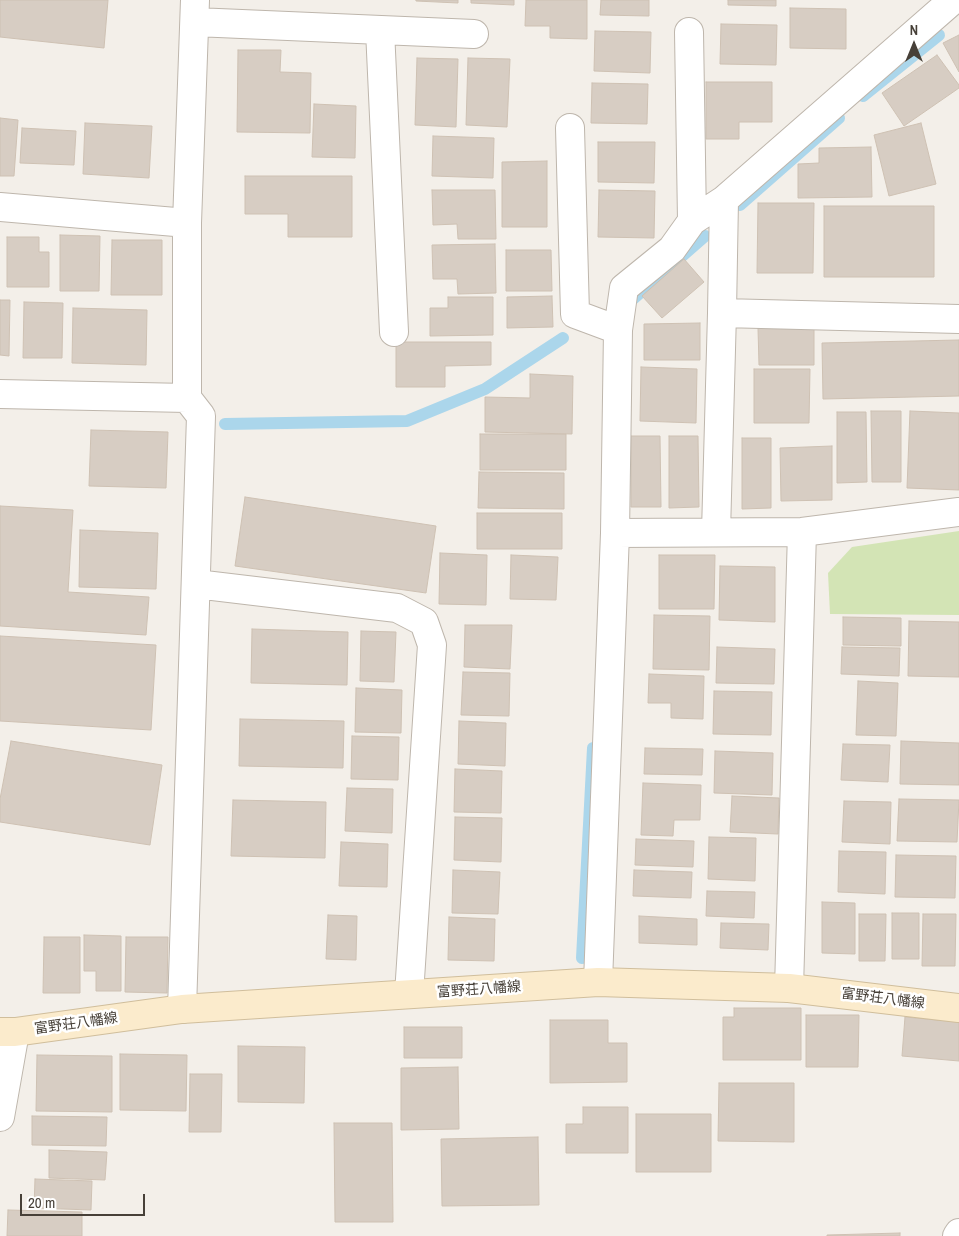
<!DOCTYPE html>
<html>
<head>
<meta charset="utf-8">
<style>
  body { margin:0 }
  #map { position:relative; width:959px; height:1236px; overflow:hidden; background:#f3efe9; font-family:"Archivo Narrow",sans-serif }
  canvas { display:block }
  .north { position:absolute; left:889px; top:20px; width:50px; height:50px; -webkit-text-stroke:4px #fff; paint-order:stroke; rotate:0deg; font-size:14px; font-weight:700; line-height:20px; text-align:center; color:#474038 }
  .north::after { content:''; display:block; margin:auto; width:18px; height:22px; background:#474038; clip-path:polygon(50% 0,100% 100%,50% 72%,0 100%) }
  .scale { position:absolute; left:20px; top:1194px; width:125px; height:22px; box-sizing:border-box; border:2px solid #474038; border-top:0; padding-left:6px; font-size:15px; line-height:18px; white-space:nowrap; color:#474038; -webkit-text-stroke:4px #fff; paint-order:stroke }
</style>
</head>
<body>
<div id="map">
<canvas width="959" height="1236"></canvas>
<div class="north">N</div>
<div class="scale">20 m</div>
</div>
<script>
const ctx = document.querySelector('canvas').getContext('2d');
ctx.lineJoin = 'round';
function paint(path, color) { ctx.fillStyle = color; ctx.fill(path, 'evenodd'); }
const poly = rows => new Path2D(rows.map(r => 'M' + r).join(''));
function strokePath(path, color, width, dash) { ctx.strokeStyle = color; ctx.lineWidth = width; ctx.lineCap = dash ? 'butt' : 'round'; ctx.setLineDash(dash || []); ctx.stroke(path); }
function label(font, color, halo, rows, align = 'center') {
  ctx.font = font + ' "Archivo Narrow","Noto Sans JP",sans-serif'; ctx.lineWidth = 5; ctx.setLineDash([]); ctx.textBaseline = 'middle'; ctx.strokeStyle = halo; ctx.fillStyle = color; for (const [text, x, y, turn = 0] of rows) {
    ctx.save(); ctx.translate(x, y); ctx.rotate((+turn || 0) * Math.PI / 180); ctx.textAlign = isNaN(turn) ? turn : align; if (halo) ctx.strokeText(text, 0, 0); ctx.fillText(text, 0, 0); ctx.restore();
  }
}
const green = poly([
  [959,531,959,615,830,614,828,573,852,547]
]);
const stream = poly([
  [863,96,939,35],
  [740,205,839,118],
  [633,299,705,236],
  [225,424,407,421,485,389,563,338],
  [582,958,593,748]
]);
const building = poly([
  [0,0,108,0,104,48,0,37,0,0],
  [416,0,458,0,458,3,416,1,416,0],
  [471,0,514,0,514,5,471,3,471,0],
  [526,0,587,0,587,39,550,38,550,26,525,26,526,0],
  [601,0,649,0,649,16,600,15,601,0],
  [728,0,776,0,776,6,728,5,728,0],
  [790,8,846,9,846,49,790,48,790,8],
  [721,24,777,25,776,65,720,64,721,24],
  [595,31,651,32,650,73,594,71,595,31],
  [959,35,959,72,943,43,959,35],
  [238,50,281,50,280,72,311,73,310,133,237,132,238,50],
  [937,55,959,85,959,88,904,126,882,93,937,55],
  [417,58,458,59,456,127,415,125,417,58],
  [468,58,510,59,507,127,466,125,468,58],
  [706,82,772,82,772,122,739,122,739,139,706,139,706,82],
  [592,83,648,84,647,124,591,123,592,83],
  [314,104,356,106,355,158,312,157,314,104],
  [0,118,18,120,14,176,0,176,0,118],
  [85,123,152,126,149,178,83,174,85,123],
  [921,123,936,184,889,196,874,135,921,123],
  [22,128,76,131,74,165,20,163,22,128],
  [433,136,494,138,493,178,432,176,433,136],
  [598,142,655,142,654,183,598,182,598,142],
  [871,147,872,197,798,198,798,164,819,163,819,148,871,147],
  [547,161,547,227,502,227,502,162,547,161],
  [245,176,352,176,352,237,288,237,288,214,245,214,245,176],
  [432,190,495,190,496,239,458,239,457,224,433,225,432,190],
  [599,190,655,191,654,238,598,237,599,190],
  [758,203,814,203,813,273,757,273,758,203],
  [824,206,934,206,934,277,824,277,824,206],
  [60,235,100,236,99,291,60,291,60,235],
  [7,237,39,237,39,252,49,252,49,287,7,287,7,237],
  [112,240,162,240,162,295,111,295,112,240],
  [495,244,496,293,458,294,457,279,433,279,432,245,495,244],
  [506,250,551,250,552,291,506,291,506,250],
  [684,259,704,282,662,318,642,296,684,259],
  [552,296,553,327,507,328,507,297,552,296],
  [448,297,493,297,493,335,430,336,430,308,448,308,448,297],
  [0,300,10,300,9,356,0,355,0,300],
  [24,302,63,303,62,358,23,358,24,302],
  [73,308,147,310,146,365,72,363,73,308],
  [700,323,700,360,644,360,644,324,700,323],
  [758,328,814,328,814,365,759,365,758,328],
  [959,340,959,396,823,399,822,343,959,340],
  [396,342,491,342,491,365,445,366,445,387,396,387,396,342],
  [641,367,697,369,696,423,640,421,641,367],
  [754,369,810,369,809,423,754,423,754,369],
  [530,374,573,376,572,434,485,432,485,397,530,398,530,374],
  [871,411,901,411,901,482,872,482,871,411],
  [910,411,959,413,959,490,907,488,910,411],
  [837,412,866,412,867,482,837,483,837,412],
  [91,430,168,432,166,488,89,486,91,430],
  [480,434,566,434,566,470,480,470,480,434],
  [631,436,660,436,661,507,631,507,631,436],
  [669,436,698,436,699,507,669,508,669,436],
  [742,438,771,438,771,508,742,509,742,438],
  [832,446,832,500,781,501,780,448,832,446],
  [479,472,564,473,564,509,478,508,479,472],
  [245,497,436,526,426,593,235,566,245,497],
  [0,506,73,510,68,592,149,597,146,635,0,626,0,506],
  [477,513,562,513,562,549,477,549,477,513],
  [80,530,158,533,156,589,79,587,80,530],
  [440,553,487,555,486,605,439,604,440,553],
  [511,555,558,557,556,600,510,599,511,555],
  [659,555,715,555,714,609,659,609,659,555],
  [720,566,775,567,775,622,719,620,720,566],
  [654,615,710,616,709,670,653,669,654,615],
  [843,617,901,618,901,646,843,645,843,617],
  [909,621,959,622,959,677,908,676,909,621],
  [465,625,512,625,510,669,464,667,465,625],
  [252,629,348,632,347,685,251,683,252,629],
  [361,631,396,632,394,682,360,681,361,631],
  [0,636,156,645,151,730,0,721,0,636],
  [717,647,775,649,774,684,716,683,717,647],
  [842,647,900,648,899,676,841,674,842,647],
  [463,672,510,673,509,716,461,715,463,672],
  [649,674,704,676,703,719,671,718,671,703,648,703,649,674],
  [858,681,898,683,896,736,856,735,858,681],
  [356,688,402,690,401,733,355,732,356,688],
  [714,691,772,692,771,735,713,734,714,691],
  [240,719,344,721,343,768,239,766,240,719],
  [459,721,506,723,505,766,458,764,459,721],
  [352,736,399,737,398,780,351,779,352,736],
  [11,741,162,765,150,845,0,822,0,799,11,741],
  [901,741,959,743,959,785,900,784,901,741],
  [843,744,890,745,888,782,841,780,843,744],
  [645,748,703,749,702,775,644,774,645,748],
  [715,751,773,753,772,795,714,793,715,751],
  [455,769,502,771,501,813,454,812,455,769],
  [643,783,701,785,700,820,674,820,673,836,641,835,643,783],
  [347,788,393,789,392,833,345,831,347,788],
  [732,796,779,798,778,834,730,832,732,796],
  [899,799,959,800,957,842,897,841,899,799],
  [233,800,326,802,325,858,231,856,233,800],
  [844,801,891,802,890,844,842,842,844,801],
  [455,817,502,818,501,862,454,860,455,817],
  [709,837,756,838,755,881,708,879,709,837],
  [636,839,694,841,693,867,635,865,636,839],
  [341,842,388,844,387,887,339,886,341,842],
  [839,851,886,852,885,894,838,892,839,851],
  [896,855,956,856,955,898,895,897,896,855],
  [453,870,500,872,498,914,452,913,453,870],
  [634,870,692,872,691,898,633,896,634,870],
  [707,891,755,892,754,918,706,916,707,891],
  [822,902,855,903,855,954,822,953,822,902],
  [892,913,919,913,919,959,892,959,892,913],
  [859,914,886,914,885,961,859,961,859,914],
  [923,914,956,914,955,966,922,966,923,914],
  [328,915,357,916,356,960,326,959,328,915],
  [639,916,697,919,697,945,639,943,639,916],
  [449,917,495,919,494,961,448,960,449,917],
  [721,923,769,924,768,950,720,948,721,923],
  [84,935,121,936,121,991,96,991,96,971,84,971,84,935],
  [44,937,80,937,80,993,43,993,44,937],
  [126,937,168,937,167,993,125,992,126,937],
  [734,1008,801,1008,801,1060,723,1060,723,1017,734,1017,734,1008],
  [806,1015,859,1015,858,1067,806,1067,806,1015],
  [905,1017,959,1022,959,1061,902,1056,905,1017],
  [550,1020,608,1020,608,1043,627,1043,627,1082,550,1083,550,1020],
  [404,1027,462,1027,462,1058,404,1058,404,1027],
  [238,1046,305,1047,304,1103,238,1102,238,1046],
  [120,1054,187,1055,186,1111,120,1110,120,1054],
  [37,1055,112,1056,112,1112,36,1111,37,1055],
  [458,1067,459,1129,401,1130,401,1068,458,1067],
  [190,1074,222,1074,221,1132,189,1132,190,1074],
  [719,1083,794,1083,794,1142,718,1141,719,1083],
  [583,1107,628,1107,628,1153,566,1153,566,1124,583,1124,583,1107],
  [636,1114,711,1114,711,1172,636,1172,636,1114],
  [32,1116,107,1117,106,1146,32,1145,32,1116],
  [334,1123,392,1123,393,1222,335,1222,334,1123],
  [538,1137,539,1205,442,1206,441,1139,538,1137],
  [49,1150,107,1152,105,1180,49,1178,49,1150],
  [35,1179,92,1181,91,1210,34,1208,35,1179],
  [8,1210,82,1212,82,1236,7,1236,8,1210],
  [900,1233,900,1236,827,1236,827,1235,900,1233]
]);
const street = poly([
  [195,22,474,34],
  [380,30,394,332],
  [689,32,692,221],
  [570,128,575,314,618,330],
  [0,207,187,223],
  [722,313,959,319],
  [0,394,187,398],
  [716,532,722,313,724,200],
  [615,533,802,532,959,512],
  [196,584,397,608,424,622,432,645,409,994],
  [598,982,615,533,618,330,624,288,672,249,692,221,724,200,953,0],
  [789,988,802,532],
  [182,1009,201,416,187,398,187,223,195,0],
  [0,1117,15,1032],
  [957,1236,959,1233]
]);
const secondary = poly([
  [0,1032,15,1032,182,1009,598,982,789,988,959,1008]
]);
const streetNames = [
  ["富野荘八幡線",479,990,-4],
  ["富野荘八幡線",883,999,7],
  ["富野荘八幡線",76,1024,-8]
];
paint(green, '#d3e4b5');
strokePath(stream, '#abd6eb', 12);
paint(building, '#d7cdc3');
strokePath(building, '#cec1b3', 1);
strokePath(street, '#beb6ac', 30);
strokePath(secondary, '#d0be9c', 30);
strokePath(street, '#fff', 28);
strokePath(secondary, '#fbebcc', 28);
label('14px', '#474038', '#fff', streetNames);
</script>
</body>
</html>
